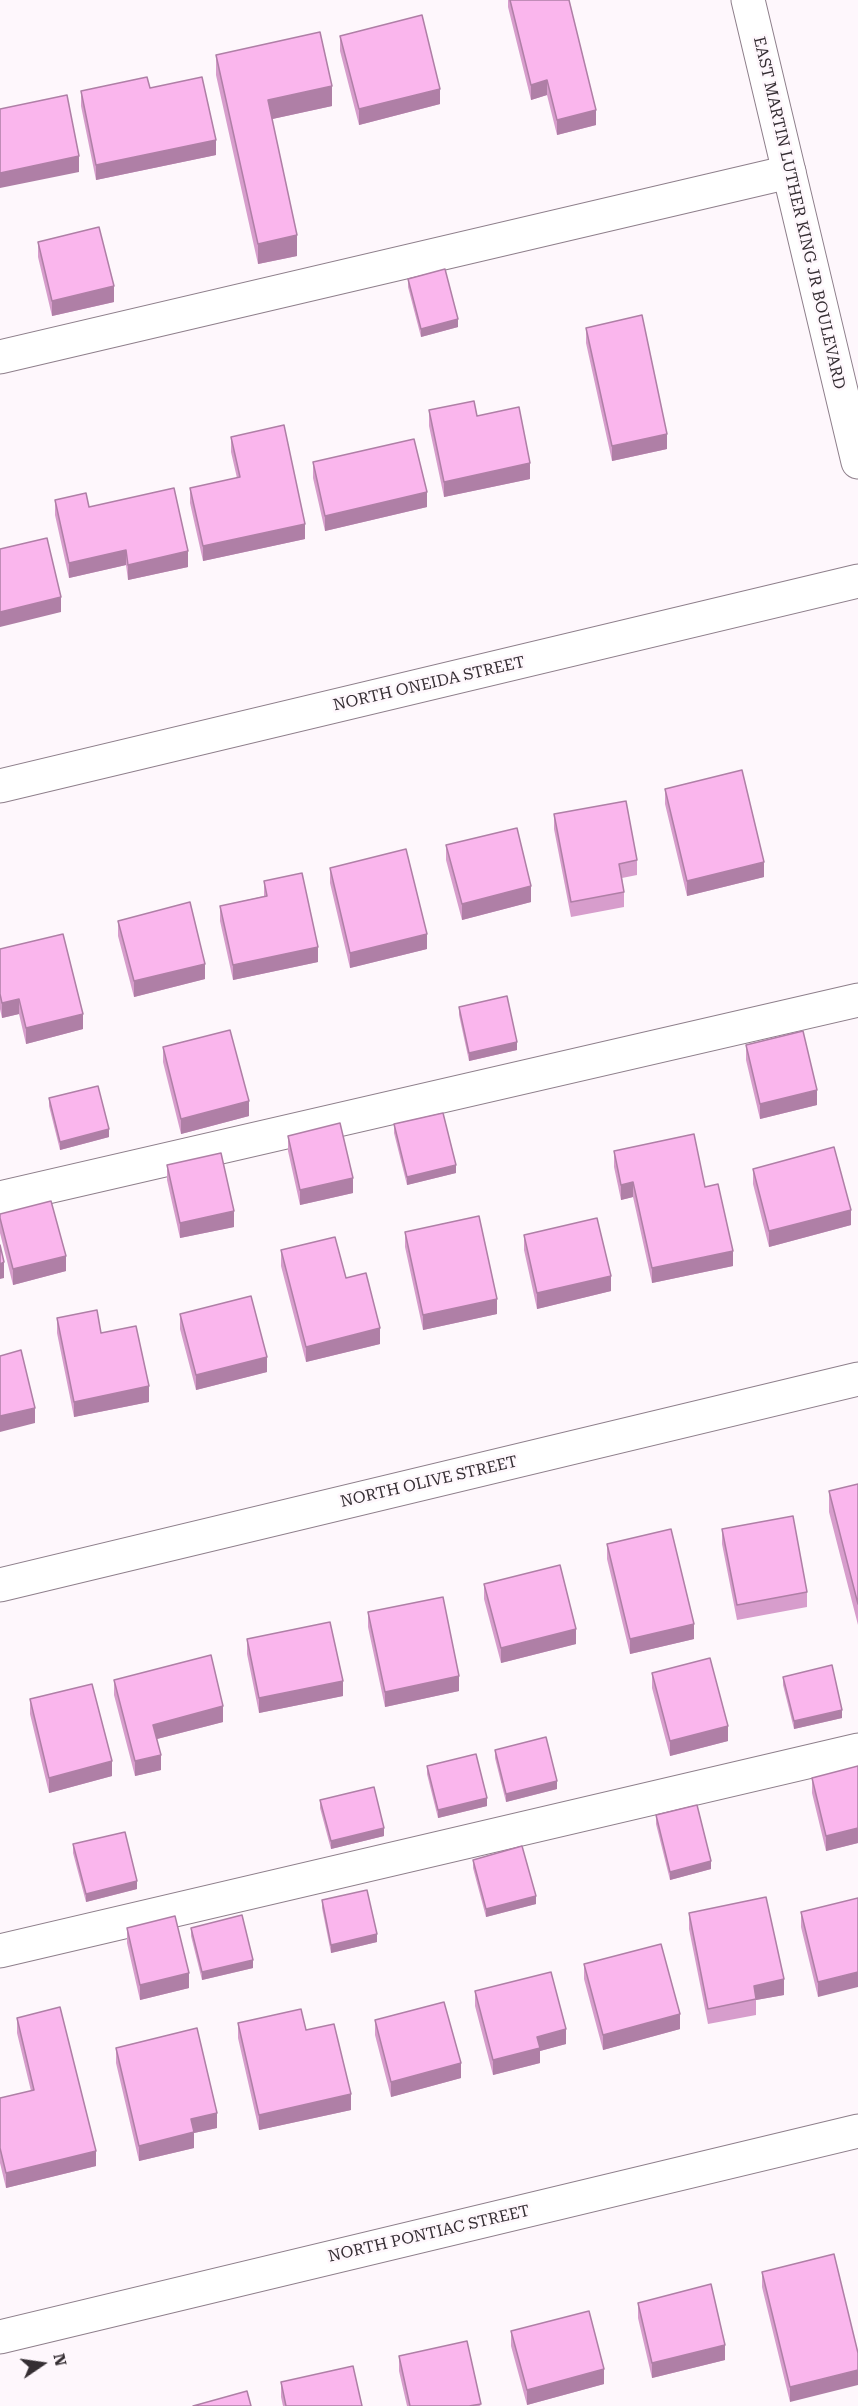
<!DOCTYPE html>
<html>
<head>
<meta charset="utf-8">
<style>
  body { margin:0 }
  #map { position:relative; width:858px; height:2406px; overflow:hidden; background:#fef7fc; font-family:"Roboto Serif",serif }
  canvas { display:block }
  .north { position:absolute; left:12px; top:2334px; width:60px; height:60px; -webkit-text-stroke:4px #fef7fc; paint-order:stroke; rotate:77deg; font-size:16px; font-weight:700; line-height:24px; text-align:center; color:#352e33 }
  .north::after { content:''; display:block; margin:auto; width:21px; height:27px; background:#352e33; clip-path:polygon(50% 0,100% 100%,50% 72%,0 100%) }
</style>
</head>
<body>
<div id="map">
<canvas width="858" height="2406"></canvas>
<div class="north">N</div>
</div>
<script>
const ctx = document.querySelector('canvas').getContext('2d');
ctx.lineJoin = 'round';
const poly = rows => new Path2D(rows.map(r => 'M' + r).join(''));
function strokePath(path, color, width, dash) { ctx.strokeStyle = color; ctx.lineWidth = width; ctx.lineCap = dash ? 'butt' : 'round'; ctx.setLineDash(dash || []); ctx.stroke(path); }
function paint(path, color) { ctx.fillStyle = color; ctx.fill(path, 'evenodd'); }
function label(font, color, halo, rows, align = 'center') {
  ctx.font = font + ' "Roboto Serif",serif'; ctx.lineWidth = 5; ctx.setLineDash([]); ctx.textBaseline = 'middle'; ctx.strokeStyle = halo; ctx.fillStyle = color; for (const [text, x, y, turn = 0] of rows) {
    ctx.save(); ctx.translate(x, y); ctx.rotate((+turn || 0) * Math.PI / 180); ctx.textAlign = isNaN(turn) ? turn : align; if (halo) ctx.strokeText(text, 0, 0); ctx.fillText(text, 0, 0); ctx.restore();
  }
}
const minor = poly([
  [0,357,789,172],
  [0,786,858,581],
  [0,1198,858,1000],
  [0,1585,858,1379],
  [0,1951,858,1750],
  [0,2337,858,2131]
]);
const major = poly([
  [748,0,858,462]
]);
const wall = poly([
  [508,0,569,0,596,125,557,135,547,95,531,100,508,7],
  [340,36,440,104,359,125,340,51],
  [216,55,332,106,272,119,297,256,258,264,216,75],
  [150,88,216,155,96,180,81,106,81,91],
  [38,242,114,302,52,316,38,257],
  [408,279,458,327,421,337,408,287],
  [586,328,667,449,612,461,586,343],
  [429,410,477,416,530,479,444,497,429,426],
  [231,437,305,539,203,561,190,503,190,488,237,478,231,452],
  [313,462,427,507,325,531,313,478],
  [55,500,89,507,188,567,128,580,126,565,69,578,55,515],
  [665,789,764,877,687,896,665,804],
  [554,814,637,860,637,875,622,878,624,892,624,907,571,917,554,829],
  [446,845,531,902,462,920,446,860],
  [330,868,427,949,350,968,330,883],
  [264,881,318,962,233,980,220,921,220,906,264,896],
  [118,921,205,979,134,997,118,936],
  [0,949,83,1029,26,1044,19,1014,2,1018,0,1009],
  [459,1007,517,1050,469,1061,459,1015],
  [746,1045,817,1105,760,1119,746,1060],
  [163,1047,249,1116,181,1134,163,1062],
  [49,1098,109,1137,60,1150,49,1106],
  [394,1124,456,1173,407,1185,394,1133],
  [288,1136,353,1193,300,1205,288,1151],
  [614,1151,733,1266,652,1283,633,1197,621,1200,614,1167],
  [167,1165,234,1227,180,1238,167,1180],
  [753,1169,851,1225,769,1247,753,1184],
  [0,1214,66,1271,13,1285,0,1233],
  [405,1232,497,1314,423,1330,405,1247],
  [524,1235,611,1291,537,1309,524,1250],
  [281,1250,380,1344,306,1362,281,1266],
  [180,1314,267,1372,196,1390,180,1329],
  [57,1318,101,1333,149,1402,74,1417,57,1333],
  [858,1484,858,1625,829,1512,829,1491],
  [722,1529,807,1592,807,1607,737,1620,722,1544],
  [607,1544,694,1639,630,1654,607,1559],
  [484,1584,576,1644,501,1663,484,1599],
  [368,1612,459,1691,385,1707,368,1627],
  [247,1639,343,1696,259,1713,247,1654],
  [652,1673,728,1741,670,1756,652,1688],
  [783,1677,842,1718,794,1729,783,1685],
  [114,1680,223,1722,157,1739,161,1770,135,1776,114,1695],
  [30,1699,112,1776,49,1793,30,1714],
  [495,1750,557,1789,506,1802,495,1758],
  [427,1766,487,1806,438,1818,427,1774],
  [858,1766,858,1843,826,1851,812,1793,812,1778],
  [320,1800,384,1836,331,1849,320,1808],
  [656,1815,711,1869,670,1880,656,1824],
  [73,1844,137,1889,86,1902,73,1853],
  [473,1860,536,1904,486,1917,473,1868],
  [858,1898,818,1997,801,1927,801,1912],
  [322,1900,377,1942,331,1953,322,1908],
  [689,1913,784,1995,756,2000,756,2015,708,2024,689,1929],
  [127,1928,189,1988,140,2000,127,1943],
  [191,1928,253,1968,202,1980,191,1936],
  [584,1964,680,2029,603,2050,584,1979],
  [475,1991,566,2044,540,2051,540,2063,493,2075,475,2006],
  [17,2018,96,2166,6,2188,0,2163,0,2098,31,2091,17,2033],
  [375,2020,461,2078,391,2097,375,2035],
  [238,2023,306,2030,351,2110,259,2130,238,2038],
  [116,2048,217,2128,194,2133,194,2148,139,2161,116,2063],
  [834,2254,790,2402,762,2287,762,2272],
  [638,2303,725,2360,652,2378,638,2318],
  [511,2331,604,2384,527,2405,511,2346],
  [399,2356,481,2406,407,2406,399,2371],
  [281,2382,362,2406,283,2406,281,2397]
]);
const shadedWall = poly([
  [547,80,547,95,531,100,531,85],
  [332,86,332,106,268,120,268,100],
  [440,89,440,104,359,125,359,109],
  [596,110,596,125,557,135,557,120],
  [216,140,216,155,96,180,96,165],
  [79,156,79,172,0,188,0,173],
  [297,235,297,256,258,264,258,244],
  [114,286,114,302,52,316,52,301],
  [458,319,458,327,421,337,421,329],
  [667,434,667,449,612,461,612,446],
  [530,463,530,479,444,497,444,482],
  [427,492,427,507,325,531,325,516],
  [305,524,305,539,203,561,203,546],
  [126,550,126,565,69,578,69,563],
  [188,551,188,567,128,580,128,565],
  [61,597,61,612,0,627,0,612],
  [764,862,764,877,687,896,687,881],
  [531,886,531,902,462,920,462,904],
  [427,934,427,949,350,968,350,953],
  [318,947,318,962,233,980,233,965],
  [205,964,205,979,134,997,134,981],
  [19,999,19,1014,2,1018,2,1003],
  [83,1014,83,1029,26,1044,26,1028],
  [517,1042,517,1050,469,1061,469,1053],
  [817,1090,817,1105,760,1119,760,1104],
  [249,1101,249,1116,181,1134,181,1119],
  [109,1129,109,1137,60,1150,60,1142],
  [456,1165,456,1173,407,1185,407,1177],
  [353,1178,353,1193,300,1205,300,1190],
  [633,1182,633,1197,621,1200,621,1185],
  [851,1210,851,1225,769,1247,769,1231],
  [234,1211,234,1227,180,1238,180,1223],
  [733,1251,733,1266,652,1283,652,1268],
  [66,1256,66,1271,13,1285,13,1269],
  [4,1262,4,1278,0,1279,0,1264],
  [611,1276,611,1291,537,1309,537,1293],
  [497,1299,497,1314,423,1330,423,1315],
  [380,1328,380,1344,306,1362,306,1347],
  [267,1357,267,1372,196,1390,196,1375],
  [149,1386,149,1402,74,1417,74,1402],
  [35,1408,35,1423,0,1432,0,1416],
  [694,1624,694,1639,630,1654,630,1639],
  [576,1629,576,1644,501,1663,501,1648],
  [459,1676,459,1691,385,1707,385,1692],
  [343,1681,343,1696,259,1713,259,1698],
  [223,1706,223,1722,153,1740,153,1725],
  [842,1710,842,1718,794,1729,794,1721],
  [728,1726,728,1741,670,1756,670,1741],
  [161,1755,161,1770,135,1776,135,1761],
  [112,1761,112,1776,49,1793,49,1778],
  [557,1781,557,1789,506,1802,506,1794],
  [487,1798,487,1806,438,1818,438,1810],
  [384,1828,384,1836,331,1849,331,1841],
  [858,1828,858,1843,826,1851,826,1836],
  [711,1861,711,1869,670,1880,670,1872],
  [137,1881,137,1889,86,1902,86,1894],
  [536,1896,536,1904,486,1917,486,1909],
  [377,1934,377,1942,331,1953,331,1945],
  [253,1960,253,1968,202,1980,202,1972],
  [858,1972,858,1987,818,1997,818,1982],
  [189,1973,189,1988,140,2000,140,1985],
  [784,1979,784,1995,756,2000,754,1986],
  [680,2014,680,2029,603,2050,603,2035],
  [566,2029,566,2044,540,2051,540,2063,493,2075,493,2060,537,2037],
  [461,2063,461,2078,391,2097,391,2082],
  [351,2094,351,2110,259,2130,259,2115],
  [217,2113,217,2128,194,2133,194,2148,139,2161,139,2146,191,2119],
  [96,2151,96,2166,6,2188,6,2173],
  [725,2345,725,2360,652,2378,652,2363],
  [604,2369,604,2384,527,2405,527,2390],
  [858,2370,858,2385,790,2402,790,2387]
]);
const building = poly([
  [510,0,569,0,596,110,557,120,547,80,531,85,510,0],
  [422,15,440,89,359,109,340,36,422,15],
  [320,32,332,86,268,100,297,235,258,244,216,55,320,32],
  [147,77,150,88,202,77,216,140,96,165,81,91,147,77],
  [67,95,79,156,0,173,0,109,67,95],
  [99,227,114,286,52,301,38,242,99,227],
  [445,269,458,319,421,329,408,279,445,269],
  [642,315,667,434,612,446,586,328,642,315],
  [474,401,477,416,519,407,530,463,444,482,429,410,474,401],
  [284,425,305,524,203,546,190,488,240,477,231,437,284,425],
  [414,439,427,492,325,516,313,462,414,439],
  [174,488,188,551,128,565,126,550,69,563,55,500,86,493,89,507,174,488],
  [47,538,61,597,0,612,0,549,47,538],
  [742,770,764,862,687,881,665,789,742,770],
  [626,801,637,860,619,864,624,892,571,902,554,814,626,801],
  [517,828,531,886,462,904,446,845,517,828],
  [406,849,427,934,350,953,330,868,406,849],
  [302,873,318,947,233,965,220,906,267,896,264,881,302,873],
  [190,902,205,964,134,981,118,921,190,902],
  [63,934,83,1014,26,1028,19,999,2,1003,0,994,0,949,63,934],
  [507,996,517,1042,469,1053,459,1007,507,996],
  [230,1030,249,1101,181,1119,163,1047,230,1030],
  [803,1031,817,1090,760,1104,746,1045,803,1031],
  [98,1086,109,1129,60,1142,49,1098,98,1086],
  [443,1113,456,1165,407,1177,394,1124,443,1113],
  [340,1123,353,1178,300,1190,288,1136,340,1123],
  [694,1134,705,1187,718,1184,733,1251,652,1268,633,1182,621,1185,614,1151,694,1134],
  [834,1147,851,1210,769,1231,753,1169,834,1147],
  [221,1153,234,1211,180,1223,167,1165,221,1153],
  [51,1201,66,1256,13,1269,0,1218,0,1214,51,1201],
  [479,1216,497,1299,423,1315,405,1232,479,1216],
  [597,1218,611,1276,537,1293,524,1235,597,1218],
  [335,1237,346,1278,366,1273,380,1328,306,1347,281,1250,335,1237],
  [0,1245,4,1262,0,1264,0,1245],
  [251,1296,267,1357,196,1375,180,1314,251,1296],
  [97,1310,101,1333,136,1326,149,1386,74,1402,57,1318,97,1310],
  [21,1350,35,1408,0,1416,0,1356,21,1350],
  [858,1484,858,1604,829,1491,858,1484],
  [793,1516,807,1592,737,1605,722,1529,793,1516],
  [671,1529,694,1624,630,1639,607,1544,671,1529],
  [560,1565,576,1629,501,1648,484,1584,560,1565],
  [443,1597,459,1676,385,1692,368,1612,443,1597],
  [330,1622,343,1681,259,1698,247,1639,330,1622],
  [211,1655,223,1706,153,1725,161,1755,135,1761,114,1680,211,1655],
  [710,1658,728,1726,670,1741,652,1673,710,1658],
  [832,1665,842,1710,794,1721,783,1677,832,1665],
  [92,1684,112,1761,49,1778,30,1699,92,1684],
  [546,1737,557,1781,506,1794,495,1750,546,1737],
  [476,1754,487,1798,438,1810,427,1766,476,1754],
  [858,1766,858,1828,826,1836,812,1778,858,1766],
  [374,1787,384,1828,331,1841,320,1800,374,1787],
  [697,1805,711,1861,670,1872,656,1815,697,1805],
  [125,1832,137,1881,86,1894,73,1844,125,1832],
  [522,1846,536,1896,486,1909,473,1860,522,1846],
  [367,1890,377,1934,331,1945,322,1900,367,1890],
  [766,1897,784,1979,754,1986,756,1999,708,2009,689,1913,766,1897],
  [858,1898,858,1972,818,1982,801,1912,858,1898],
  [242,1915,253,1960,202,1972,191,1928,242,1915],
  [175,1916,189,1973,140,1985,127,1928,175,1916],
  [661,1944,680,2014,603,2035,584,1964,661,1944],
  [551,1972,566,2029,537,2037,540,2048,493,2060,475,1991,551,1972],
  [444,2002,461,2063,391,2082,375,2020,444,2002],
  [60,2007,96,2151,6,2173,0,2148,0,2098,34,2090,17,2018,60,2007],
  [301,2009,306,2030,334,2024,351,2094,259,2115,238,2023,301,2009],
  [197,2028,217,2113,191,2119,194,2132,139,2146,116,2048,197,2028],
  [834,2254,858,2353,858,2370,790,2387,762,2272,834,2254],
  [711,2284,725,2345,652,2363,638,2303,711,2284],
  [589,2311,604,2369,527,2390,511,2331,589,2311],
  [467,2341,481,2404,469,2406,410,2406,399,2356,467,2341],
  [353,2366,362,2406,286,2406,281,2382,353,2366],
  [247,2391,251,2406,193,2406,247,2391]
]);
const streetNames = [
  ["EAST MARTIN LUTHER KING JR BOULEVARD",799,213,77],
  ["NORTH ONEIDA STREET",429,684,-13],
  ["NORTH OLIVE STREET",429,1482,-13],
  ["NORTH PONTIAC STREET",429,2234,-13]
];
strokePath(minor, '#8e7f8b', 35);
strokePath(major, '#8e7f8b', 35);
strokePath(minor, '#fff', 33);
strokePath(major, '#fff', 33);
paint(wall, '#d79dcc');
paint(shadedWall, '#af7fa6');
paint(building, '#fab6ed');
strokePath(building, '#af7fa6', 1.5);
label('16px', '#352e33', '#fef7fc', streetNames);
</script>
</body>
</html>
